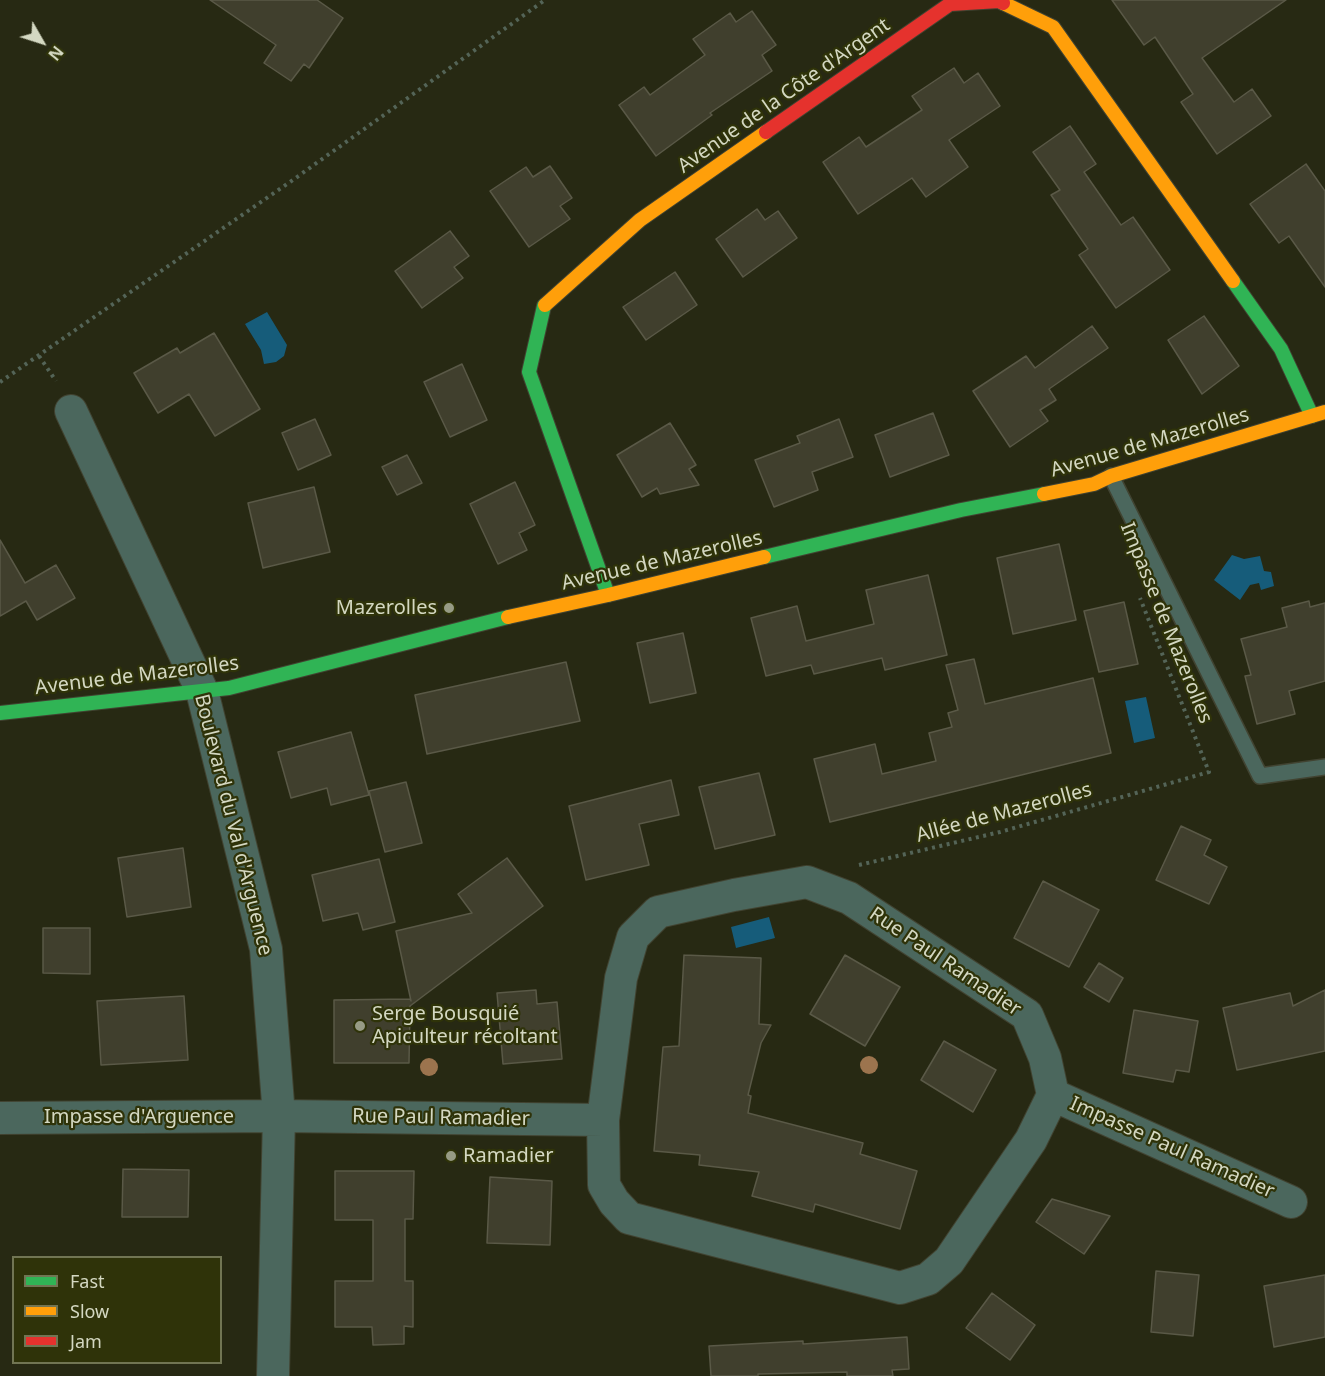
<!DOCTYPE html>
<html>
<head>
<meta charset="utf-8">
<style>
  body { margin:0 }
  #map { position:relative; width:1325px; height:1376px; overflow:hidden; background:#272913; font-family:"Noto Sans",sans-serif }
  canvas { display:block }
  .legend { position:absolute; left:12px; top:1256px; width:210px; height:108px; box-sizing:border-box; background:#2f3309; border:2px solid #717553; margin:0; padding:8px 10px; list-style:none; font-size:18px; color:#d4d8c2 }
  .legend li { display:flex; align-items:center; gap:12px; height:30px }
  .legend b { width:30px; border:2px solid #717553 }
  .north { position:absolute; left:12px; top:12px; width:60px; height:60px; -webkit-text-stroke:4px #2f3309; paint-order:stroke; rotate:129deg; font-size:16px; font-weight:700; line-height:24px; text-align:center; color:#d4d8c2 }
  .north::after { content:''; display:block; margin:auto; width:21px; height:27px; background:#d4d8c2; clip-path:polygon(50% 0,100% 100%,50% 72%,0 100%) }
</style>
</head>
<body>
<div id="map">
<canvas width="1325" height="1376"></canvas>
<ul class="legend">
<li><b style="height:8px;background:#30b455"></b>Fast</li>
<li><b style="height:8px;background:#ff9f0a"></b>Slow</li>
<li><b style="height:8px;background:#e5322d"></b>Jam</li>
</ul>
<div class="north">N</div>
</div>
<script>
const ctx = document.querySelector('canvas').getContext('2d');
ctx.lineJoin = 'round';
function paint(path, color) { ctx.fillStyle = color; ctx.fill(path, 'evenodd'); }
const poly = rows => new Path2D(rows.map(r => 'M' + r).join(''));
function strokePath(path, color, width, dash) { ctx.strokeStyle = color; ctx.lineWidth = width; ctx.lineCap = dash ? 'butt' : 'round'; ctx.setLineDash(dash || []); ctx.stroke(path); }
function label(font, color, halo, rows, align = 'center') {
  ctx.font = font + ' "Noto Sans",sans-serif'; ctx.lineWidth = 4.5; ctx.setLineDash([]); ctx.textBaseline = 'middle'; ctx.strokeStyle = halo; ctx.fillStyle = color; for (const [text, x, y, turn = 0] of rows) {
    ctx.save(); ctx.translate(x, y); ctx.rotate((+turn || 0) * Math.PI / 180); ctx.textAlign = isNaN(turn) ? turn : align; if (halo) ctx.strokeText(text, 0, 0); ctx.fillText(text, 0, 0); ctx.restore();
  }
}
const water = poly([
  [267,312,287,345,284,356,276,362,264,364,261,350,245,324],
  [1232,555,1244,559,1260,556,1264,571,1271,572,1274,586,1261,590,1259,583,1250,585,1240,600,1214,580],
  [1146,697,1155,738,1134,743,1125,701],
  [769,917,775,938,736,948,731,927]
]);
const building = poly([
  [210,0,317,0,343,18,309,68,304,64,291,81,264,63,276,45,210,0],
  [1112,0,1286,0,1202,58,1234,102,1252,89,1271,116,1217,154,1181,102,1193,94,1155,37,1144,45,1112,0],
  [752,11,776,45,762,55,772,71,710,113,712,115,656,156,619,105,644,87,650,95,705,55,693,39,730,13,736,22,752,11],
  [954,68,964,83,978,73,1000,106,949,140,968,167,926,197,912,178,858,214,823,162,859,137,866,147,922,110,912,96,954,68],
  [1070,126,1096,164,1084,172,1121,225,1133,217,1170,270,1116,308,1079,255,1088,249,1051,195,1060,190,1033,152,1070,126],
  [1306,164,1325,191,1325,287,1289,236,1279,243,1250,204,1306,164],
  [550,166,572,198,560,206,570,219,529,247,490,191,526,167,533,177,550,166],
  [757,209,765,220,778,211,797,238,743,277,716,239,757,209],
  [450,231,469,256,454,267,463,278,422,308,395,271,450,231],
  [675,272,697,305,646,340,623,307,675,272],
  [1204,316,1239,366,1202,394,1168,340,1204,316],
  [1092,326,1108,348,1049,389,1056,400,1040,410,1048,421,1010,447,973,391,1026,356,1035,368,1092,326],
  [214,333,260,409,215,436,189,394,158,413,134,373,177,348,180,353,214,333],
  [462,364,487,420,450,437,424,382,462,364],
  [933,413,949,455,890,477,875,435,933,413],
  [315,419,331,455,298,470,282,433,315,419],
  [839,419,853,457,812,472,818,490,774,507,755,460,800,443,797,436,839,419],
  [670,423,696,465,689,469,699,485,660,494,657,488,642,497,617,455,670,423],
  [407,455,422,483,397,495,382,467,407,455],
  [515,482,535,525,519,533,527,550,498,564,470,504,515,482],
  [314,487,330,552,263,568,248,503,314,487],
  [0,540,25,583,56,565,75,598,37,620,26,601,0,616,0,540],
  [1059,544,1076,620,1013,634,997,558,1059,544],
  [928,575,947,655,885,670,882,658,814,674,811,665,766,676,751,618,797,606,806,641,874,624,866,590,928,575],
  [1309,601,1310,607,1325,603,1325,681,1289,691,1295,714,1257,724,1245,676,1251,675,1241,639,1287,627,1282,608,1309,601],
  [1124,602,1138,664,1099,672,1084,611,1124,602],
  [683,633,696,693,650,703,637,643,683,633],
  [974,659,985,704,1093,678,1111,753,830,822,814,759,875,744,882,774,936,761,929,733,952,727,948,713,958,710,946,665,974,659],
  [566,662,580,721,427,754,415,695,566,662],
  [351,732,369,795,331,805,327,788,291,798,278,752,351,732],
  [759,773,775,835,715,849,699,787,759,773],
  [671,780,679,815,639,824,649,865,586,880,569,806,671,780],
  [406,782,422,843,385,852,369,791,406,782],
  [1181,826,1211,840,1204,855,1227,867,1209,904,1156,880,1181,826],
  [183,848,191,907,127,917,118,858,183,848],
  [507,858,543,906,410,1006,409,1063,334,1063,334,1000,410,999,411,1001,396,931,472,913,458,894,507,858],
  [379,859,395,922,363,930,358,913,323,921,312,875,379,859],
  [1043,881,1099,910,1069,967,1014,938,1043,881],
  [43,928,90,928,90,974,43,973,43,928],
  [684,955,761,958,759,1024,771,1025,761,1043,748,1095,751,1096,748,1113,863,1143,860,1154,917,1171,900,1229,815,1204,813,1212,752,1196,759,1172,699,1165,700,1155,654,1151,663,1047,679,1046,684,955],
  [845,955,900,987,865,1046,810,1014,845,955],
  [1099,963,1123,978,1109,1002,1084,987,1099,963],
  [536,990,537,1004,557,1002,562,1059,503,1064,497,993,536,990],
  [1325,990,1325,1051,1237,1070,1223,1008,1290,993,1293,1006,1325,990],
  [184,996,188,1060,101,1065,97,1001,184,996],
  [1134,1010,1198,1021,1189,1072,1176,1070,1173,1082,1123,1073,1134,1010],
  [944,1041,996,1070,973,1112,921,1080,944,1041],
  [123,1169,189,1170,188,1217,122,1217,123,1169],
  [335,1171,414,1171,413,1219,405,1219,405,1281,413,1281,413,1327,404,1326,404,1344,373,1345,372,1327,335,1327,335,1281,373,1281,373,1220,335,1220,335,1171],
  [490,1177,552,1181,550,1245,487,1243,490,1177],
  [1052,1199,1110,1216,1084,1254,1036,1222,1052,1199],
  [1156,1271,1199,1275,1193,1336,1151,1332,1156,1271],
  [1325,1275,1325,1337,1274,1347,1264,1286,1325,1275],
  [992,1293,1035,1325,1010,1360,966,1328,992,1293],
  [907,1337,909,1369,892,1370,893,1376,847,1376,847,1372,758,1374,758,1376,711,1376,709,1346,803,1341,803,1344,907,1337]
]);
const path = poly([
  [39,356,56,381],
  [0,382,290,182,545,0],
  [859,865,1000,832,1209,772,1140,598]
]);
const lane = poly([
  [1111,476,1260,776,1325,767]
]);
const street = poly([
  [71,411,202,691,266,949,279,1116,273,1376],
  [807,882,849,898,1027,1015,1045,1058,1053,1095,1031,1140,949,1261,928,1279,900,1288,629,1218,614,1202,604,1185,603,1120,621,978,633,937,658,912,734,895,807,882],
  [1053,1095,1291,1202],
  [0,1118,279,1116,603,1120]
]);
const fast = poly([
  [1233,281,1281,349,1312,416],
  [545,305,544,306,529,372,608,595],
  [764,557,961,510,1044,494],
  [0,713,229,688,508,617]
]);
const slow = poly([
  [1003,3,1053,27,1233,281],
  [545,305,640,220,766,132],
  [1044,494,1094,484,1111,476,1325,412],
  [508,617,608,595,764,557]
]);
const jam = poly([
  [766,132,950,4,999,1,1003,3]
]);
const trees = [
  [869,1065],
  [429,1067]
];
const markers = [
  [449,608,6,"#979b85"],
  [360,1026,6,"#979b85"],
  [451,1156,6,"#979b85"]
];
const streetNames = [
  ["Avenue de la Côte d'Argent",784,96,-35],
  ["Avenue de Mazerolles",1150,443,-16],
  ["Avenue de Mazerolles",662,561,-13],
  ["Impasse de Mazerolles",1166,623,68],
  ["Avenue de Mazerolles",137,676,-7],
  ["Allée de Mazerolles",1004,813,-15],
  ["Boulevard du Val d'Arguence",233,825,76],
  ["Rue Paul Ramadier",945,962,34],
  ["Impasse d'Arguence",139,1117],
  ["Rue Paul Ramadier",441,1118,1],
  ["Impasse Paul Ramadier",1172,1148,24]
];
const poiNames = [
  ["Mazerolles",437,608,"right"],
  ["Serge Bousquié",372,1014],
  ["Apiculteur récoltant",372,1037],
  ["Ramadier",463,1156]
];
paint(water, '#165c7a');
paint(building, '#403f2d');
strokePath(building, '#5a5947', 1.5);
strokePath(lane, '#414331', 18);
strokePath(street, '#414331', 34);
strokePath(fast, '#414331', 16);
strokePath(slow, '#414331', 16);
strokePath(jam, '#414331', 16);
strokePath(path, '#546457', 4, [3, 4.5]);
strokePath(lane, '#4b675d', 15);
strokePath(street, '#4b675d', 32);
strokePath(fast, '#30b455', 14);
strokePath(slow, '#ff9f0a', 14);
strokePath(jam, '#e5322d', 14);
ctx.fillStyle = '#9c744e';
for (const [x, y] of trees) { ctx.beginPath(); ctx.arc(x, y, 9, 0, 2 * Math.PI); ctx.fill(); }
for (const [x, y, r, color] of markers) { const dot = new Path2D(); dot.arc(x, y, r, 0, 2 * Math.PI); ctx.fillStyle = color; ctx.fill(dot); strokePath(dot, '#2f3309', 2); }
label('20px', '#d4d8c2', '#2f3309', streetNames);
label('20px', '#d4d8c2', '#2f3309', poiNames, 'left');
</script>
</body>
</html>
